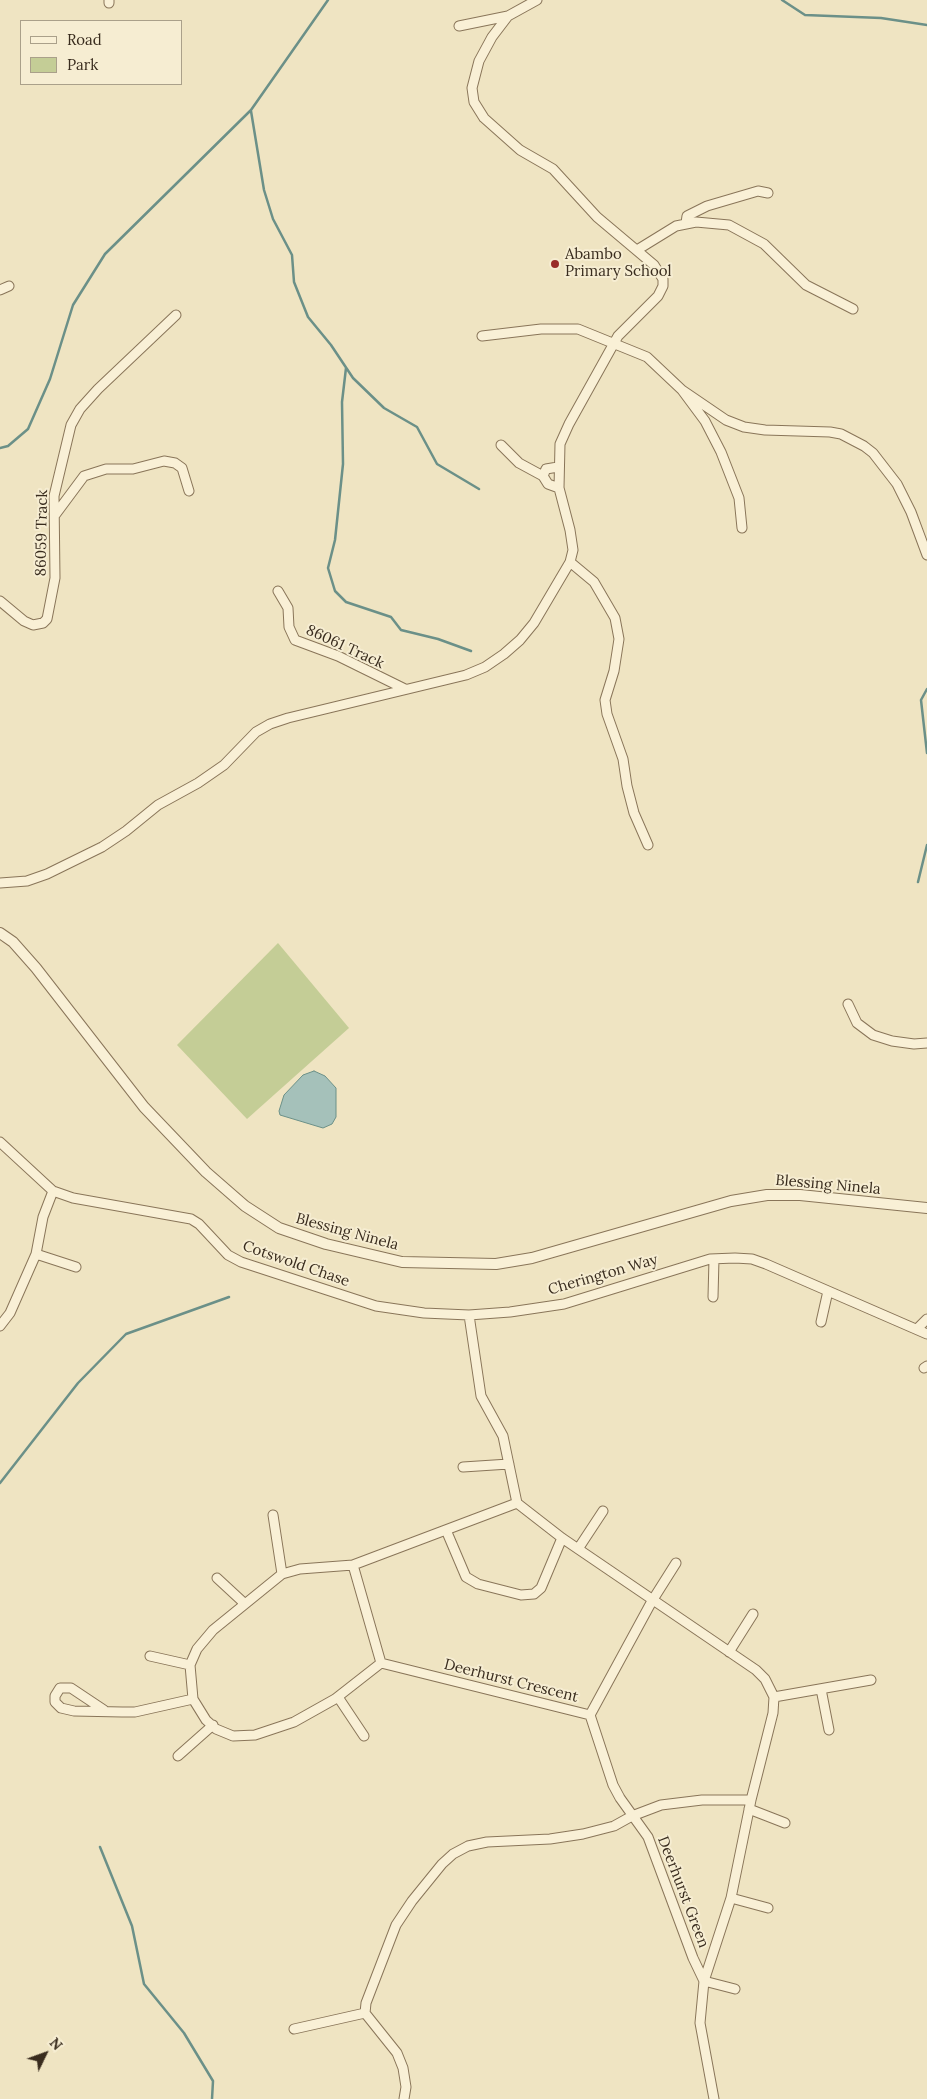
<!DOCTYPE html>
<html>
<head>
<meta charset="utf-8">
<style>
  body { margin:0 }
  #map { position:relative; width:927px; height:2099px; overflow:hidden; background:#efe4c2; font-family:Lora,serif }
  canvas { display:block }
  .legend { position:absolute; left:20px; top:20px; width:162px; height:65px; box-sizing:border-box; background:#f6edd2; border:1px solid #aaa08a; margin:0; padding:6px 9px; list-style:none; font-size:15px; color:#392c1e }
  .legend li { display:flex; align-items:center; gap:10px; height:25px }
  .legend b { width:25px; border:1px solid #aaa08a }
  .north { position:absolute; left:20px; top:2029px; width:50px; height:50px; -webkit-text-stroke:4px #f6edd2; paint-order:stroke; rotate:48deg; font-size:14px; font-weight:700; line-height:20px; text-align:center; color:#392c1e }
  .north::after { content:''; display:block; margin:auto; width:18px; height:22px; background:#392c1e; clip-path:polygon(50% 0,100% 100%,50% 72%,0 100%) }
</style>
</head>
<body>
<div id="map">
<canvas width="927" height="2099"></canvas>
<ul class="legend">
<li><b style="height:6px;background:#f9f0d6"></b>Road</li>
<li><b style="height:14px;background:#c4cd96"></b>Park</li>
</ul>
<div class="north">N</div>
</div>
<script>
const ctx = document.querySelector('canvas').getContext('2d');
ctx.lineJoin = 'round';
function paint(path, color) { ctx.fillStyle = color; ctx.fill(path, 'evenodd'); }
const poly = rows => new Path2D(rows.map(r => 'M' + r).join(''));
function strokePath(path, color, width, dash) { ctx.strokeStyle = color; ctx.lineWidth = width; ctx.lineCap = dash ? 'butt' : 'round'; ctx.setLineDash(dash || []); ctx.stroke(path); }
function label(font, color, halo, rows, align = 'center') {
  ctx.font = font + ' Lora,serif'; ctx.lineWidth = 4; ctx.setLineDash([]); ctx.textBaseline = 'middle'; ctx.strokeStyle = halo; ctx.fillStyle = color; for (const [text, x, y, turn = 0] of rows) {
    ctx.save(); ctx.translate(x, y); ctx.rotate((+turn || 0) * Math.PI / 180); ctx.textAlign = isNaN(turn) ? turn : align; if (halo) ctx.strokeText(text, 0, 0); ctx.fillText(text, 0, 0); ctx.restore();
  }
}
const green = poly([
  [278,943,349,1028,247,1119,177,1045]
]);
const water = poly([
  [314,1071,325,1076,336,1088,336,1117,332,1124,323,1128,280,1115,279,1111,284,1095,303,1075,314,1071]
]);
const stream = poly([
  [782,0,805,15,881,18,927,25],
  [251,111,264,190,273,219,292,255,294,282,308,317,331,345,353,378,384,408,417,427,437,464,479,489],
  [346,368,342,402,343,464,335,540,328,568,335,591,346,602,391,617,401,630,438,639,471,651],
  [0,448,8,446,28,429,50,379,73,305,105,254,251,110,328,0],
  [927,689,921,700,927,753],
  [918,882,927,845],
  [0,1483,78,1383,126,1334,229,1297],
  [100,1847,132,1926,144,1984,184,2033,213,2081,212,2099]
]);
const minor = poly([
  [109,0,109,3],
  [459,26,508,16],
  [686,223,687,216,707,206,758,191,768,193],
  [637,250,676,226,696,222,729,225,764,244,806,285,853,309],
  [0,290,9,286],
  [482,336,541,329,578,329,647,357,682,390],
  [501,445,519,463,543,476,548,484,559,488],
  [543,476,546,469,558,467],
  [55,515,84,476,106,469,133,469,164,461,175,463,182,468,189,491],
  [742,528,739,498,721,452,705,421,682,390,726,420,744,427,765,430,830,432,841,434,864,446,873,453,897,484,911,512,927,555],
  [570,562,594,582,615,618,619,639,614,671,605,700,607,714,623,759,627,786,634,813,648,845],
  [278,591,288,608,289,627,295,640,338,656,405,689],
  [0,601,24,621,33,625,43,623,47,619,55,578,54,496,71,425,80,409,98,389,176,315],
  [0,883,27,881,47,874,102,847,126,831,158,805,198,783,224,765,256,732,270,724,288,718,466,675,485,667,504,654,520,640,534,623,570,562,573,550,570,530,559,488,560,444,569,424,618,336,658,296,663,286,663,279,654,265,597,217,553,169,520,150,484,118,474,102,472,88,479,61,492,37,508,16,537,0],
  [848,1004,857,1023,873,1035,892,1041,914,1044,927,1043],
  [0,1142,53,1191,73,1198,191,1219,199,1224,228,1255,241,1262,376,1306,424,1313,469,1315,510,1312,564,1304,710,1259,735,1258,752,1259,766,1264,927,1334],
  [36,1254,76,1267],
  [713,1297,714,1259],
  [469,1315,481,1396,503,1436,517,1503,562,1538,756,1670,765,1679,774,1697,773,1713,751,1800,731,1898,704,1981,700,2023,714,2099],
  [821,1322,828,1291],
  [0,1326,10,1313,36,1254,43,1217,53,1191],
  [917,1329,927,1319],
  [924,1368,927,1366],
  [463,1467,509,1464],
  [517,1503,353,1565,300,1569,282,1574,213,1630,197,1649,190,1665,193,1699,206,1720,216,1729,233,1736,255,1735,294,1722,335,1699,381,1663,590,1715],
  [273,1515,282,1574],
  [446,1530,466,1577,478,1584,521,1595,534,1594,541,1588,562,1538],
  [578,1549,603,1511],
  [353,1565,381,1663],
  [217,1578,244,1603],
  [729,1652,753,1614],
  [150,1656,190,1665],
  [821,1689,829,1730],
  [338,1697,364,1736],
  [774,1697,871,1680],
  [104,1710,71,1688,60,1688,55,1696,55,1702,61,1708,74,1711,122,1712,135,1712,193,1699],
  [590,1715,613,1785,620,1798,648,1837,693,1958,704,1981],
  [590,1715,652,1601,676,1563],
  [178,1756,213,1725],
  [749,1809,785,1823],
  [731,1898,768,1908],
  [704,1981,735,1989],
  [294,2029,365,2013],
  [404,2099,406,2087,403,2068,397,2053,365,2013,366,2003,396,1925,412,1901,442,1864,453,1854,468,1846,487,1842,550,1839,583,1834,614,1826,632,1816,661,1805,702,1800,751,1800]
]);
const tertiary = poly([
  [0,933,13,942,36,968,144,1107,206,1172,245,1206,279,1228,326,1244,402,1262,496,1264,532,1258,731,1201,767,1195,800,1195,927,1208]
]);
const markers = [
  [555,264,5,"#992c28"]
];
const poiNames = [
  ["Abambo",565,255],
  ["Primary School",565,272]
];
const streetNames = [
  ["86059 Track",42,533,-89],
  ["86061 Track",345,647,25],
  ["Blessing Ninela",828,1185,5],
  ["Blessing Ninela",347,1232,15],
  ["Cotswold Chase",296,1264,19],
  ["Cherington Way",603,1275,-16],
  ["Deerhurst Crescent",511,1681,14],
  ["Deerhurst Green",683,1892,69]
];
paint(green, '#c4cd96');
paint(water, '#a5c1ba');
strokePath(water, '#6b9088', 1);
strokePath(stream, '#6b9088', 2.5);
strokePath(minor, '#897559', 11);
strokePath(tertiary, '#897559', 12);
strokePath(minor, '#f9f0d6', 9);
strokePath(tertiary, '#f9f0d6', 10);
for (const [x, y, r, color] of markers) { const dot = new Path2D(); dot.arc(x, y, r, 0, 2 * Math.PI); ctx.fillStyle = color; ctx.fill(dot); strokePath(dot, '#f6edd2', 2); }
label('15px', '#392c1e', '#f6edd2', poiNames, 'left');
label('15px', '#392c1e', '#f6edd2', streetNames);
</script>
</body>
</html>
